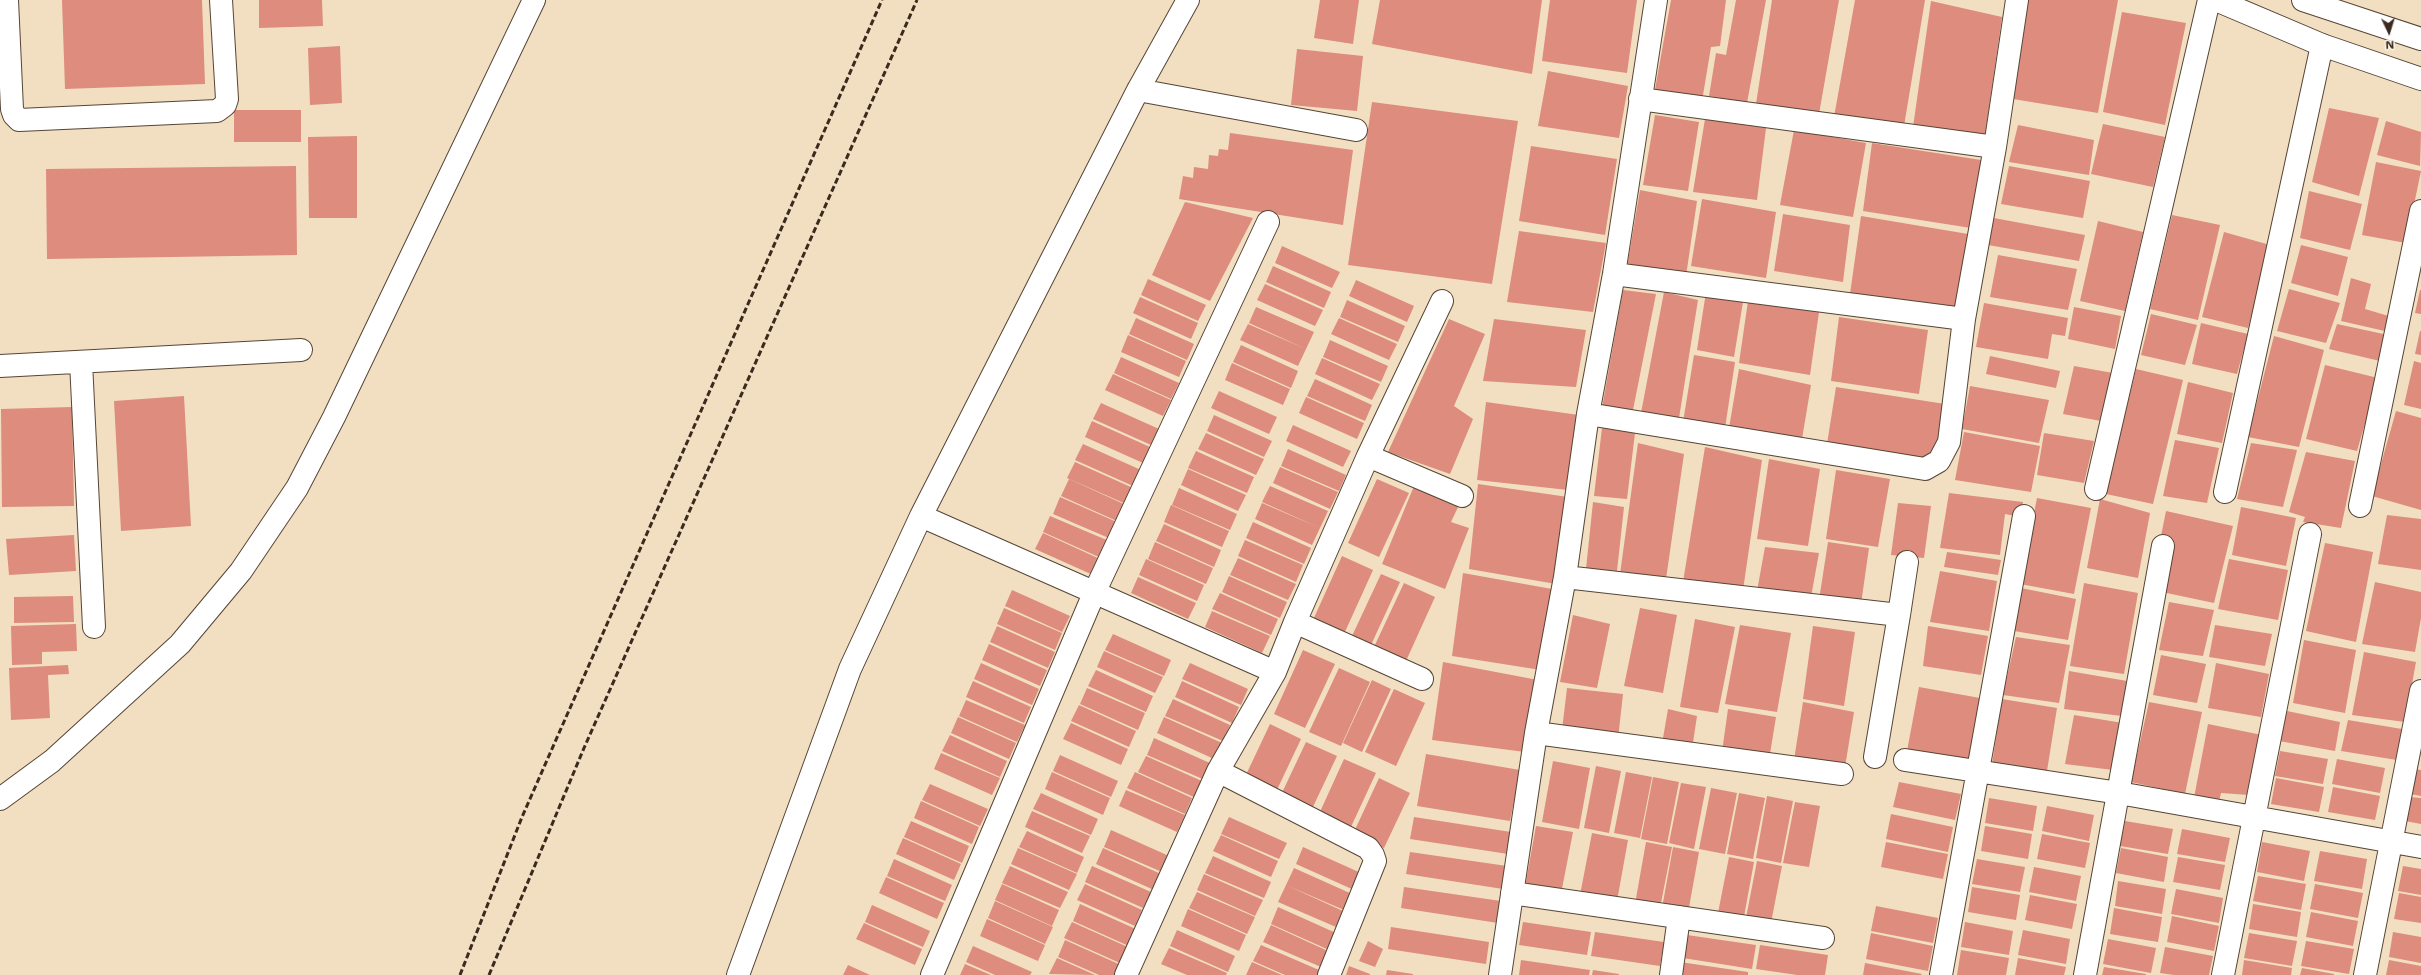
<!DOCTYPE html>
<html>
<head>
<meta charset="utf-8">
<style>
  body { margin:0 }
  #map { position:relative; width:2421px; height:975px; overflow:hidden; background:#f2dfc1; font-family:"Shantell Sans",sans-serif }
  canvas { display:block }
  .north { position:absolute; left:2369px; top:12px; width:40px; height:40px; -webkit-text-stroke:3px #fcf5e5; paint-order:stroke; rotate:176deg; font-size:11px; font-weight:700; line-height:16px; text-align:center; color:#3b2a1e }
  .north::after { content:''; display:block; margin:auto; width:14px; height:18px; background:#3b2a1e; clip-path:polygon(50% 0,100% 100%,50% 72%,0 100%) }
</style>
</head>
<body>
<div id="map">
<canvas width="2421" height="975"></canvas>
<div class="north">N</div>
</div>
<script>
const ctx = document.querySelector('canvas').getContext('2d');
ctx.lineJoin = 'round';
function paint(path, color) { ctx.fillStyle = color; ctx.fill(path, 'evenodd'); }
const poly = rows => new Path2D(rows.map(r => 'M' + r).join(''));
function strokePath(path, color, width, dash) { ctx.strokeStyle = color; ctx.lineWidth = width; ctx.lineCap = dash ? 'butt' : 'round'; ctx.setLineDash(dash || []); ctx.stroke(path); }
const building = poly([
  [62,0,202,0,205,84,65,89],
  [259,0,322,0,323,26,259,28],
  [1320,0,1359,0,1353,44,1314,38],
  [1380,0,1542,0,1532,74,1372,44],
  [1550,0,1637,0,1627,73,1542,61],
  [1671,0,1726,0,1720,46,1711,47,1702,101,1654,95],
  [1736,0,1766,0,1747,103,1709,96,1716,53,1726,55],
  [1772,0,1839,0,1819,114,1756,104],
  [1855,0,1925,0,1904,126,1834,117],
  [2027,0,2118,0,2098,113,2007,98],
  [1931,1,2002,17,1985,136,1913,127],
  [2122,12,2186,23,2165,125,2103,112],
  [340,46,342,103,310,105,308,48],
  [1297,49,1363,56,1357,111,1291,105],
  [1548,71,1628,86,1619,138,1538,126],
  [1372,102,1518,121,1492,284,1348,265],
  [2329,108,2379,118,2359,196,2312,182],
  [234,110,301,110,301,142,234,142],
  [1655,115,1699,122,1688,191,1643,185],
  [1705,119,1766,128,1757,200,1693,192],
  [2386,121,2421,132,2420,166,2377,155],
  [2103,124,2165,137,2153,187,2091,174],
  [2018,125,2094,140,2089,175,2009,162],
  [1794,130,1866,143,1853,217,1780,205],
  [1230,133,1353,150,1343,225,1179,199,1183,176,1193,178,1194,167,1208,169,1209,155,1218,156,1219,149,1228,150],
  [357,136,357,218,309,218,308,137],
  [1872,143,1981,160,1971,228,1863,211],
  [1531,146,1617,159,1605,235,1519,221],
  [2376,162,2421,171,2406,243,2362,235],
  [296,166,297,255,47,259,46,169],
  [2009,166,2090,181,2083,218,2001,204],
  [1640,190,1697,201,1686,276,1627,267],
  [2309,191,2362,204,2350,250,2300,238],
  [1702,199,1776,212,1766,278,1691,266],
  [1185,202,1253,218,1210,301,1152,275],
  [1783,214,1850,225,1843,282,1774,271],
  [2172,215,2220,225,2198,320,2150,309],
  [1861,216,1968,234,1957,309,1850,294],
  [1994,218,2085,235,2079,261,1988,245],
  [2098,221,2143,232,2125,311,2080,301],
  [1519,231,1606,243,1593,312,1507,302],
  [2224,232,2270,245,2248,328,2202,317],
  [2301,245,2348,257,2338,296,2291,283],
  [1282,246,1340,272,1332,288,1275,263],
  [1998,255,2077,269,2068,310,1990,297],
  [1273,266,1331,292,1324,308,1266,282],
  [2351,278,2371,284,2365,309,2392,317,2389,332,2341,321],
  [1148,279,1206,305,1198,321,1141,295],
  [1356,280,1414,306,1407,322,1349,296],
  [1265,284,1323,310,1315,326,1257,300],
  [2289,289,2340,303,2326,343,2277,331],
  [1623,290,1656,294,1632,415,1602,408],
  [2420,290,2421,290,2421,314,2415,313],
  [1664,292,1698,300,1679,418,1641,413],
  [1706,292,1743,302,1734,357,1697,350],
  [1140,297,1198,323,1191,339,1133,313],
  [1347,300,1405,326,1398,342,1340,317],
  [1748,301,1819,312,1810,375,1739,363],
  [1984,303,2068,318,2065,336,2052,334,2048,359,1976,347],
  [1256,307,1314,332,1306,349,1249,323],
  [2074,307,2121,316,2115,349,2068,339],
  [2151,314,2197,325,2185,365,2141,355],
  [1839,317,1928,330,1919,394,1831,381],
  [1136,318,1194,344,1187,360,1129,334],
  [1339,318,1397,344,1389,360,1331,334],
  [1449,319,1485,334,1454,406,1473,419,1450,474,1388,452],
  [1494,319,1586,330,1576,387,1483,381],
  [2201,323,2248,334,2237,374,2192,364],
  [1248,324,1306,349,1298,366,1240,340],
  [2337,324,2388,335,2380,361,2329,349],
  [2420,331,2421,331,2421,355,2415,354],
  [1128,335,1186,361,1179,377,1121,352],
  [2274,336,2324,350,2299,447,2248,437],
  [1330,340,1388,366,1381,382,1323,357],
  [1241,345,1298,371,1291,388,1233,362],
  [1694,355,1735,362,1725,428,1683,422],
  [1990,356,2060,371,2056,388,1986,374],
  [1121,357,1179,383,1171,399,1114,373],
  [1322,358,1380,384,1372,400,1315,374],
  [2414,361,2421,363,2421,409,2404,405],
  [1232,363,1290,389,1283,405,1225,380],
  [2325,365,2378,378,2357,451,2306,439],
  [2074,366,2113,373,2101,421,2063,414],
  [1739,369,1811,385,1802,439,1729,428],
  [2136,369,2183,380,2153,504,2106,494],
  [1113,374,1171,400,1163,416,1105,390],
  [1315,379,1372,405,1365,421,1307,396],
  [2188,382,2233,393,2222,443,2177,434],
  [1970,386,2049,400,2039,443,1962,429],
  [1836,387,1945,404,1935,459,1827,444],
  [1219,391,1277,417,1269,434,1211,408],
  [184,396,191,526,121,531,114,401],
  [1306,397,1364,423,1357,439,1299,413],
  [1486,402,1579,415,1568,490,1477,480],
  [1101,403,1159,429,1151,445,1093,419],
  [72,407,74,506,2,507,1,409],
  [2396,411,2421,418,2421,510,2372,496],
  [1214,415,1272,441,1264,457,1207,431],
  [1092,421,1150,447,1143,463,1085,437],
  [1293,425,1351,451,1343,467,1286,441],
  [1602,428,1635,433,1627,499,1594,496],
  [1964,432,2040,446,2031,492,1955,480],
  [1206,433,1264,459,1256,475,1198,449],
  [2044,433,2094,441,2084,483,2037,475],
  [2175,440,2219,448,2207,503,2163,496],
  [1638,443,1684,454,1666,579,1620,574],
  [2251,443,2297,450,2283,507,2237,499],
  [1083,444,1141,470,1133,486,1075,460],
  [1705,447,1762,460,1743,590,1683,582],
  [1288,449,1346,475,1339,491,1281,466],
  [1196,451,1254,477,1247,493,1188,468],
  [2306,452,2355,461,2341,528,2303,522,2305,517,2289,512],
  [1769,459,1820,469,1808,546,1757,539],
  [1075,462,1133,488,1126,504,1067,478],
  [1280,467,1338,492,1330,509,1273,483],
  [1188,469,1246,495,1238,511,1181,485],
  [1836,470,1890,479,1878,547,1826,539],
  [1069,479,1126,505,1119,522,1061,496],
  [1377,479,1409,493,1379,557,1348,543],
  [1478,484,1568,497,1556,584,1469,569],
  [1270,486,1328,511,1320,528,1262,502],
  [1414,486,1459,505,1451,522,1469,528,1445,589,1382,564],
  [1179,488,1237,514,1230,530,1172,505],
  [1949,493,2023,502,2020,517,2005,514,2000,555,1940,548],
  [1060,497,1119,523,1111,539,1053,514],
  [2037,498,2091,508,2074,594,2020,584],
  [2100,499,2150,513,2138,578,2087,568],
  [1593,502,1624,507,1617,571,1586,569],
  [1262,503,1320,528,1312,545,1255,519],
  [1898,503,1931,506,1924,558,1891,555],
  [1171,505,1229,531,1222,547,1164,522],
  [2241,507,2296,518,2286,566,2232,555],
  [2166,511,2233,526,2214,603,2162,592,2173,539,2161,536],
  [2387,515,2421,519,2421,570,2378,564],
  [1050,516,1109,541,1101,558,1043,532],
  [1253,522,1311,548,1304,564,1246,538],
  [1164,524,1221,550,1214,567,1156,541],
  [1043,533,1100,559,1093,575,1035,549],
  [74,535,76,571,9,575,6,539],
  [1245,540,1303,565,1296,582,1238,556],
  [1155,542,1213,568,1206,584,1148,559],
  [1828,542,1869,548,1861,604,1819,600],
  [2325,543,2373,552,2356,642,2306,631],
  [1765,547,1819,553,1811,597,1757,591],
  [1947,552,2001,560,1998,575,1944,567],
  [1342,556,1373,570,1344,634,1313,620],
  [1238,558,1296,584,1288,600,1230,575],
  [1146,559,1204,585,1197,601,1139,575],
  [2229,559,2288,570,2278,620,2218,609],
  [1940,571,1997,581,1989,631,1930,622],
  [1463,573,1552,589,1541,670,1452,656],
  [1381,574,1400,582,1371,645,1352,636],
  [1229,576,1287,602,1280,618,1222,592],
  [1138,577,1196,603,1188,619,1131,593],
  [2375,582,2421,592,2421,618,2415,652,2362,644],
  [1404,583,1435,597,1406,661,1374,647],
  [2084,583,2138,593,2124,674,2070,666],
  [2021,588,2076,599,2068,640,2014,631],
  [1012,590,1070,616,1062,632,1005,606],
  [1220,593,1278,619,1271,635,1212,609],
  [73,596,74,622,14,623,14,597],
  [2169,602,2214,610,2203,656,2159,650],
  [1004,608,1062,633,1055,650,997,624],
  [1640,608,1677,615,1663,693,1624,686],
  [1212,611,1270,636,1262,653,1205,627],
  [1573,615,1610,624,1597,688,1560,682],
  [1695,619,1735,627,1718,713,1680,707],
  [76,624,77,651,42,652,42,664,12,665,11,626],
  [1740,625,1791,633,1777,712,1725,704],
  [2215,625,2272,634,2265,666,2209,657],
  [997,626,1055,652,1048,668,990,642],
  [1813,626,1855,632,1844,706,1803,699],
  [1928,626,1988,636,1981,675,1923,666],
  [1113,634,1171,660,1164,676,1105,650],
  [2016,637,2070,645,2059,703,2003,695],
  [2304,640,2356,650,2345,713,2293,703],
  [989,644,1047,670,1040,686,982,660],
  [1303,650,1335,664,1305,728,1274,714],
  [1104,651,1163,677,1155,693,1097,667],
  [2364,652,2416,662,2405,722,2352,715],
  [2161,655,2206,664,2197,703,2153,695],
  [1443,662,1538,680,1525,752,1432,740],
  [981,663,1039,689,1032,705,974,679],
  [1190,663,1248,689,1241,705,1182,679],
  [2216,663,2269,674,2261,717,2208,708],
  [68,665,69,674,48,675,50,718,11,720,9,668],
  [1339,668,1370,682,1341,746,1309,732],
  [1096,670,1153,696,1146,712,1088,686],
  [2069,671,2127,681,2122,716,2064,709],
  [1372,680,1391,689,1362,752,1343,743],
  [973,681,1031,707,1024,723,966,697],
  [1182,681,1239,707,1232,723,1175,697],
  [1919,687,1980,698,1970,760,1907,751],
  [1087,688,1145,713,1138,730,1080,704],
  [1567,688,1623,694,1618,739,1562,730],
  [1394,689,1425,703,1396,766,1365,752],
  [1173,699,1230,725,1223,741,1165,716],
  [2002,699,2057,708,2047,771,1992,764],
  [966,700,1025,725,1017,742,959,716],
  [1803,702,1854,712,1845,767,1794,760],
  [2149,702,2202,712,2185,794,2131,782],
  [1079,705,1136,731,1129,747,1071,721],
  [1668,709,1697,716,1692,749,1662,744],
  [1728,709,1776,717,1769,760,1722,752],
  [2287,711,2340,722,2335,751,2279,741],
  [2074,715,2123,723,2113,770,2065,764],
  [958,717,1016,743,1009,759,951,733],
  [1164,717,1222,743,1214,759,1157,733],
  [2348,720,2402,729,2397,760,2341,751],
  [1071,723,1128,749,1121,765,1063,739],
  [1270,724,1301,739,1275,794,1244,779],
  [2208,724,2262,735,2249,795,2221,793,2218,806,2193,803],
  [950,735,1007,761,1000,777,942,751],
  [1154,738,1212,764,1205,780,1147,755],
  [1306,742,1337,756,1311,811,1280,797],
  [2280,751,2328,759,2323,784,2275,776],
  [941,753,1000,778,992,795,934,769],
  [1426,754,1520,770,1510,821,1417,806],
  [1060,755,1118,781,1111,797,1053,771],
  [1146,756,1204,782,1196,798,1138,772],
  [1344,759,1376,773,1350,829,1319,814],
  [2337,759,2385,768,2380,793,2332,784],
  [1553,761,1590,768,1579,829,1542,822],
  [1596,766,1621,771,1609,833,1584,828],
  [2414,769,2421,770,2421,796,2410,794],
  [1052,772,1110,798,1103,815,1045,789],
  [1135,772,1192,798,1185,814,1127,788],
  [1626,772,1652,777,1640,838,1614,833],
  [1653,777,1679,782,1667,844,1641,839],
  [1379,778,1410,793,1384,848,1353,834],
  [2276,778,2324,787,2319,812,2271,804],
  [1899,782,1961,794,1955,820,1893,807],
  [1681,783,1706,787,1694,849,1669,843],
  [930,784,988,809,980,826,922,800],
  [2333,787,2380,796,2375,820,2328,812],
  [1711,788,1737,793,1725,854,1699,849],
  [1126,790,1185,815,1177,832,1119,806],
  [1041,793,1098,819,1091,835,1033,809],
  [1739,793,1765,798,1753,859,1727,854],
  [1767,796,1793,801,1781,863,1756,858],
  [2409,797,2421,798,2421,824,2405,821],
  [1989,798,2037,806,2033,831,1985,823],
  [921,801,979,827,972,844,914,818],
  [1795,802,1820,806,1809,867,1783,863],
  [2047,806,2094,815,2089,841,2042,831],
  [1032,811,1090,836,1082,853,1025,827],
  [1891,814,1953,827,1948,852,1886,839],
  [1229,817,1287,843,1279,859,1221,834],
  [1414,817,1511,832,1508,854,1410,839],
  [911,821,969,846,962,863,904,837],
  [2125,821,2173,829,2168,854,2120,846],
  [1536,826,1573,832,1561,894,1525,887],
  [1985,826,2032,834,2028,859,1981,851],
  [2182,829,2230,838,2225,862,2177,854],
  [1111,830,1169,856,1162,872,1104,847],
  [1027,831,1084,857,1077,873,1019,847],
  [1592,833,1628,840,1617,901,1580,895],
  [2042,834,2090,843,2085,868,2037,859],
  [1221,835,1278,861,1271,877,1213,851],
  [903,838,961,864,954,880,896,854],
  [1646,842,1672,847,1660,908,1635,904],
  [1886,842,1948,854,1943,879,1881,867],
  [2262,842,2310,851,2304,881,2257,872],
  [1303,847,1361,873,1354,890,1296,864],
  [1673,847,1699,852,1688,913,1662,908],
  [1018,848,1077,874,1069,890,1011,864],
  [1103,848,1161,874,1154,890,1096,864],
  [2121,848,2168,857,2164,882,2116,873],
  [2320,851,2367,859,2362,889,2314,881],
  [1410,852,1507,866,1503,889,1406,874],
  [1213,856,1271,882,1264,898,1205,873],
  [1729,857,1754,862,1743,922,1717,918],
  [2178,857,2225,865,2220,890,2173,882],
  [894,859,952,885,945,901,887,876],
  [1977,859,2025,867,2020,892,1972,884],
  [1757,861,1782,866,1770,928,1745,923],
  [1010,866,1068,892,1060,908,1002,883],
  [1092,866,1151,892,1143,908,1085,882],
  [2403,866,2421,869,2421,895,2398,891],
  [2034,867,2081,876,2076,901,2029,892],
  [1294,868,1352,894,1344,910,1286,885],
  [1204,874,1263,900,1255,916,1197,890],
  [2258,876,2306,884,2301,910,2253,901],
  [886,877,944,903,937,919,879,893],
  [2118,881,2166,889,2162,914,2115,906],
  [1002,884,1059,910,1052,926,995,900],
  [1085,884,1142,910,1135,926,1077,900],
  [2315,884,2363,893,2358,918,2310,909],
  [1286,885,1343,911,1336,927,1278,902],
  [1404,887,1501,901,1498,923,1401,908],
  [1972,887,2020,895,2016,920,1968,912],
  [2176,889,2223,898,2219,923,2171,914],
  [1197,892,1255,917,1247,934,1189,908],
  [2399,893,2421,897,2421,923,2394,919],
  [2030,895,2077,904,2072,929,2025,920],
  [995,901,1053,927,1045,944,988,918],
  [1080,904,1138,930,1131,947,1073,921],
  [2253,904,2301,912,2297,937,2249,929],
  [872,905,930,931,923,947,865,922],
  [1876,906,1938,918,1933,943,1871,931],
  [1278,907,1336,933,1329,950,1271,924],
  [2114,908,2162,917,2158,942,2110,934],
  [1188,909,1246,935,1239,951,1181,926],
  [2311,912,2358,921,2353,946,2306,937],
  [2172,916,2219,926,2214,951,2167,942],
  [987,919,1045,945,1038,961,980,936],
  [1072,922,1130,948,1122,964,1064,938],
  [1523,922,1591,932,1587,955,1519,945],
  [1965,922,2013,931,2009,955,1961,947],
  [864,923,922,949,915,965,856,939],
  [1271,925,1328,951,1321,967,1263,942],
  [1391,927,1489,942,1486,964,1388,949],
  [1177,930,1235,956,1228,972,1170,946],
  [2023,930,2070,939,2066,964,2018,955],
  [1595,932,1664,942,1660,966,1591,956],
  [2393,932,2421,937,2421,963,2389,957],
  [1871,933,1933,946,1928,971,1866,959],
  [2249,933,2297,941,2292,966,2244,958],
  [1687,935,1756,945,1752,969,1683,958],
  [2108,939,2156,948,2151,973,2103,964],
  [1065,940,1123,966,1119,975,1099,975,1058,957],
  [1368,941,1383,949,1375,967,1359,961],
  [2306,941,2354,949,2349,974,2301,966],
  [1261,945,1319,970,1317,975,1285,975,1253,961],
  [1760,945,1828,955,1825,975,1797,975,1756,969],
  [973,946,1032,972,1030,975,995,975,966,962],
  [2165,947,2213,956,2209,975,2174,975,2160,973],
  [1169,948,1227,973,1226,975,1187,975,1161,964],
  [1961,950,2009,958,2006,975,1957,975],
  [1057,958,1095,975,1049,974],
  [2018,958,2066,967,2064,975,2015,975],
  [1521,960,1590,970,1589,975,1519,975],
  [2244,960,2292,968,2291,975,2242,975],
  [2389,960,2421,966,2421,975,2386,975],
  [1252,962,1282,975,1246,975],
  [1680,962,1748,972,1748,975,1677,975],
  [1865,963,1922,974,1921,975,1863,975],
  [965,964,991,975,960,975],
  [848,965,870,975,843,975],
  [1349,966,1370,974,1370,975,1346,975],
  [2104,967,2146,974,2146,975,2102,975],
  [2302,968,2334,974,2334,975,2300,975],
  [1387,970,1413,974,1413,975,1386,975],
  [1593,970,1619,974,1619,975,1592,975]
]);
const minor = poly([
  [7,0,12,109,14,115,19,120,217,111,225,105,227,99,221,0],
  [1138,90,1356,130],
  [1640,99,1995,147],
  [1614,274,1964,319],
  [81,362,94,627],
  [0,366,301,350],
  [1588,414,1925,469,1939,461,1949,442,1964,319,1995,147,2017,0],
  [1368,456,1462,496],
  [2096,489,2209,0],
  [2225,492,2322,45],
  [2360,506,2421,211],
  [921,516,1275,672],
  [1565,577,1899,615,1907,562],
  [1295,622,1422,679],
  [1536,733,1842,774],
  [1875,757,1899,615],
  [1905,760,2119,793,2421,847],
  [1218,771,1368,848,1373,855,1375,861,1329,975],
  [0,799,52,761,180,644,241,571,297,488,334,417,534,0],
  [1512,893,1823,938],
  [738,975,850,669,921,516,1138,90,1188,0],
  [932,975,1095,591,1268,222],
  [1126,975,1218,771,1275,672,1295,622,1368,456,1442,301],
  [1500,975,1536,733,1565,577,1588,414,1614,274,1656,0],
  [1671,975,1679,917],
  [1941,975,2024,516],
  [2085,975,2163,546],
  [2223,975,2310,534],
  [2365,975,2421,691]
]);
const major = poly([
  [2216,0,2322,45,2421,79],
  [2303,0,2421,39]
]);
const rail = poly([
  [460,975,522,817,882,0],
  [489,975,584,748,917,0]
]);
paint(building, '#dd8c7d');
strokePath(minor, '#564536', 24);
strokePath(major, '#564536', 24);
strokePath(minor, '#fff', 22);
strokePath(major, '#fff', 22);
strokePath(rail, '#3b2a1e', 3, [6, 3]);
</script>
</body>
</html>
